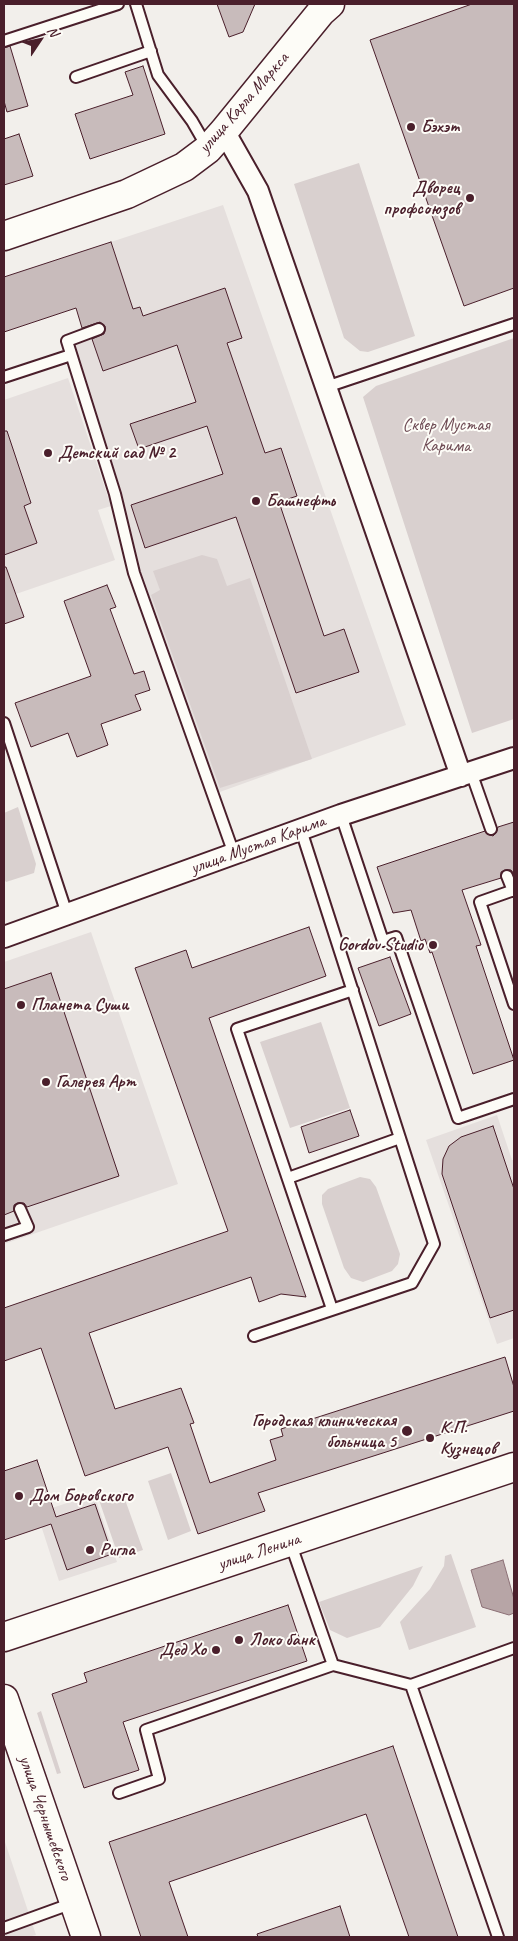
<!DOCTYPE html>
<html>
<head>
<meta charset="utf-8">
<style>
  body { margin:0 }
  #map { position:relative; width:518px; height:1941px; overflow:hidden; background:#f2efeb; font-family:Caveat,sans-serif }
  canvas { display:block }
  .frame { position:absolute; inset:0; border:5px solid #4a1f2b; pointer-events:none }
  .north { position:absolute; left:15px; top:15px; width:50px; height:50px; -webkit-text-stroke:4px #fdfcf7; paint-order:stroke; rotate:56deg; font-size:14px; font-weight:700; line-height:20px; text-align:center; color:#4a1f2b }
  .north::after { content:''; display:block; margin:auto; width:18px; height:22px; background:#4a1f2b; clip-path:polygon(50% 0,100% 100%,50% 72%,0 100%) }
</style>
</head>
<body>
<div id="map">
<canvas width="518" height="1941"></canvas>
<div class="frame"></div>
<div class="north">N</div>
</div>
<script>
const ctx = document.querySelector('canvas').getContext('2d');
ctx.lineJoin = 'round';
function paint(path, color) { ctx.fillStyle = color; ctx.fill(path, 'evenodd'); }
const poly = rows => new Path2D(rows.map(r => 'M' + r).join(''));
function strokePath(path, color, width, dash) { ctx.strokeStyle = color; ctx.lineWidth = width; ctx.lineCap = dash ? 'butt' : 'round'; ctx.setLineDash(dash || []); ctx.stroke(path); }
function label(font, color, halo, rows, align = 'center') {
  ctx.font = font + ' Caveat,sans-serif'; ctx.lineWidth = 4; ctx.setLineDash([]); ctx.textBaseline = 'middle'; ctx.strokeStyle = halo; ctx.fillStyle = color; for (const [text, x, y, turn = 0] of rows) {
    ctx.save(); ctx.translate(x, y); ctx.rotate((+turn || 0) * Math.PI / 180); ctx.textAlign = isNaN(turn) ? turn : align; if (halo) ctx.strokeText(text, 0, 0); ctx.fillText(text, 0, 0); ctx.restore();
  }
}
const built = poly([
  [223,205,406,725,217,793,72,372,63,335,133,309,111,242],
  [68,378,111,506,98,510,115,560,16,594,10,576,4,578,4,400],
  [91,932,178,1184,4,1244,4,962],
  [497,1115,512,1160,514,1160,514,1338,497,1344,426,1140],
  [94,1494,117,1562,59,1581,37,1513],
  [4,1839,36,1935,28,1937,4,1937]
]);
const green = poly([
  [359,163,415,336,368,352,360,351,344,338,294,184],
  [514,338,514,719,472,733,363,397,376,386],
  [202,555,217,559,227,586,250,578,312,759,220,788,151,595,160,590,153,571],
  [18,807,36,864,34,873,6,882,4,879,4,813],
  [321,1022,350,1108,290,1128,260,1042],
  [360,1177,370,1179,376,1187,400,1254,398,1264,392,1271,363,1282,351,1278,344,1268,322,1204,322,1195,328,1189],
  [171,1473,191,1531,168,1540,148,1481],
  [122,1491,143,1550,119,1558,99,1500],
  [451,1554,476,1627,409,1650,400,1622,430,1589,444,1566,445,1556],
  [423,1566,413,1586,380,1627,347,1638,330,1630,319,1602],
  [41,1711,61,1773,57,1774,37,1713]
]);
const water = poly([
  [503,1560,514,1599,514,1613,509,1615,482,1607,471,1570,503,1560]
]);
const building = poly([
  [217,4,255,4,243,32,229,37,217,4],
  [472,4,514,4,514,288,464,306,370,40,472,4],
  [10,46,28,106,7,112,4,101,4,48,10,46],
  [143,66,165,134,90,159,75,114,133,95,125,72,143,66],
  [19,134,33,176,4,185,4,139,19,134],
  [111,242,133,309,140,307,143,316,225,288,242,338,227,343,265,453,281,448,297,496,279,502,324,636,344,629,359,672,296,693,236,517,145,548,131,505,223,474,207,426,139,449,130,424,196,402,177,345,103,371,92,339,104,334,105,326,100,322,82,328,76,308,4,332,4,277,111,242],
  [4,431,7,431,31,503,24,506,37,543,4,555,4,431],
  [4,567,6,567,24,617,4,624,4,567],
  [107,585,116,607,110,609,134,674,144,671,150,690,135,695,141,710,101,724,108,745,77,757,68,733,31,747,15,703,91,676,64,601,107,585],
  [514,822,514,874,511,870,505,870,501,872,501,878,462,890,481,945,476,946,514,1060,473,1074,432,952,430,953,425,939,421,941,411,910,393,913,377,867,485,831,487,834,493,836,496,833,498,827,514,822],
  [309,927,326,976,209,1018,306,1297,281,1294,259,1302,251,1277,89,1333,115,1409,181,1388,194,1423,190,1424,210,1483,276,1460,270,1440,283,1436,281,1429,505,1357,514,1387,514,1411,258,1493,265,1511,198,1534,168,1447,85,1476,41,1348,4,1361,4,1308,228,1231,135,968,186,950,192,968,309,927],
  [390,957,411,1014,379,1026,358,968,390,957],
  [51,973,119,1176,27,1207,24,1203,18,1203,14,1205,14,1211,4,1215,4,989,51,973],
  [350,1110,359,1136,309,1153,301,1127,350,1110],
  [493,1126,514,1189,514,1310,490,1318,442,1174,443,1159,449,1146,461,1137,493,1126],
  [37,1460,56,1517,95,1504,112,1554,67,1570,51,1524,4,1540,4,1471,37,1460],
  [288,1605,307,1661,123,1722,139,1770,84,1788,52,1694,87,1682,84,1673,288,1605],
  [393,1746,458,1937,409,1937,366,1814,169,1882,188,1937,141,1937,109,1842,393,1746],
  [340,1906,350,1937,258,1937,257,1934,340,1906]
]);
const lane = poly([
  [136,4,158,75,192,121,207,147],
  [4,41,118,4],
  [76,77,151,51],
  [99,329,67,341,115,494,134,573,234,854],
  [4,377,71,355],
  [326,387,514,324],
  [4,723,67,914],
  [471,772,491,829],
  [341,815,383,941,396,937,458,1118,514,1099],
  [507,876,513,891],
  [514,890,480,902,514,1004],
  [288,1178,400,1138],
  [4,1235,28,1227,20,1209],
  [332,1309,237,1029,353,990],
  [254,1336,412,1283,434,1244,301,830],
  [333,1665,411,1685,498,1937],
  [411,1685,514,1648],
  [119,1793,159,1779,146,1730,333,1665,290,1542],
  [4,1928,73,1903]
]);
const street = poly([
  [224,131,258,191,461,776],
  [4,937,341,815,514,758]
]);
const secondary = poly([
  [4,236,127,194,184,167,208,149,224,131,321,12,330,4],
  [4,1637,514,1467],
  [4,1699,86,1937]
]);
const markers = [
  [411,127,5,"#4a1f2b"],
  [470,198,5,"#4a1f2b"],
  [48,453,5,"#4a1f2b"],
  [256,501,5,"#4a1f2b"],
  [433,945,5,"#4a1f2b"],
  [21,1005,5,"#4a1f2b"],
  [46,1082,5,"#4a1f2b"],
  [407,1431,6,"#4a1f2b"],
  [430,1438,5,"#4a1f2b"],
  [19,1496,5,"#4a1f2b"],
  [90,1550,5,"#4a1f2b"],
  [239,1640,5,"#4a1f2b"],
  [216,1650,5,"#4a1f2b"]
];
const streetNames = [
  ["улица Карла Маркса",244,103,-49],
  ["улица Мустая Карима",258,845,-20],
  ["улица Ленина",259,1552,-18],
  ["улица Чернышевского",45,1818,71]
];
const poiNames = [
  ["Бэхэт",421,127],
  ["Дворец",460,188,"right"],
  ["профсоюзов",460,209,"right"],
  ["Детский сад № 2",58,453],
  ["Башнефть",266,501],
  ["Gordov Studio",423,945,"right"],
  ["Планета Суши",31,1005],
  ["Галерея Арт",56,1082],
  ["Городская клиническая",396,1421,"right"],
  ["больница 5",396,1442,"right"],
  ["К.П.",440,1428],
  ["Кузнецов",440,1449],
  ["Дом Боровского",29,1496],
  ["Ригла",100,1550],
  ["Локо банк",249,1640],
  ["Дед Хо",206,1650,"right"]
];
const parkNames = [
  ["Сквер Мустая",446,425],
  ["Карима",446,446]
];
paint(built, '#e5dfdd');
paint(green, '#d9d0cf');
paint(water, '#b7a5a6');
strokePath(water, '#8b6f75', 1);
paint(building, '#c8bbbb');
strokePath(building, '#4a1f2b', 1);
strokePath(lane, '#4a1f2b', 14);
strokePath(street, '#4a1f2b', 24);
strokePath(secondary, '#4a1f2b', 31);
strokePath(lane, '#fdfcf7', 10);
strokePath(street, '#fdfcf7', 20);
strokePath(secondary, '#fdfcf7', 28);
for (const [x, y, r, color] of markers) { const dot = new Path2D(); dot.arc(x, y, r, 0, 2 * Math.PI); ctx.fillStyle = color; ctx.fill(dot); strokePath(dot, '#fdfcf7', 2); }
label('18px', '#4a1f2b', '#fdfcf7', streetNames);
label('bold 18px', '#4a1f2b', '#fdfcf7', poiNames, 'left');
label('18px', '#6e4b54', '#fdfcf7', parkNames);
</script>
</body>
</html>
